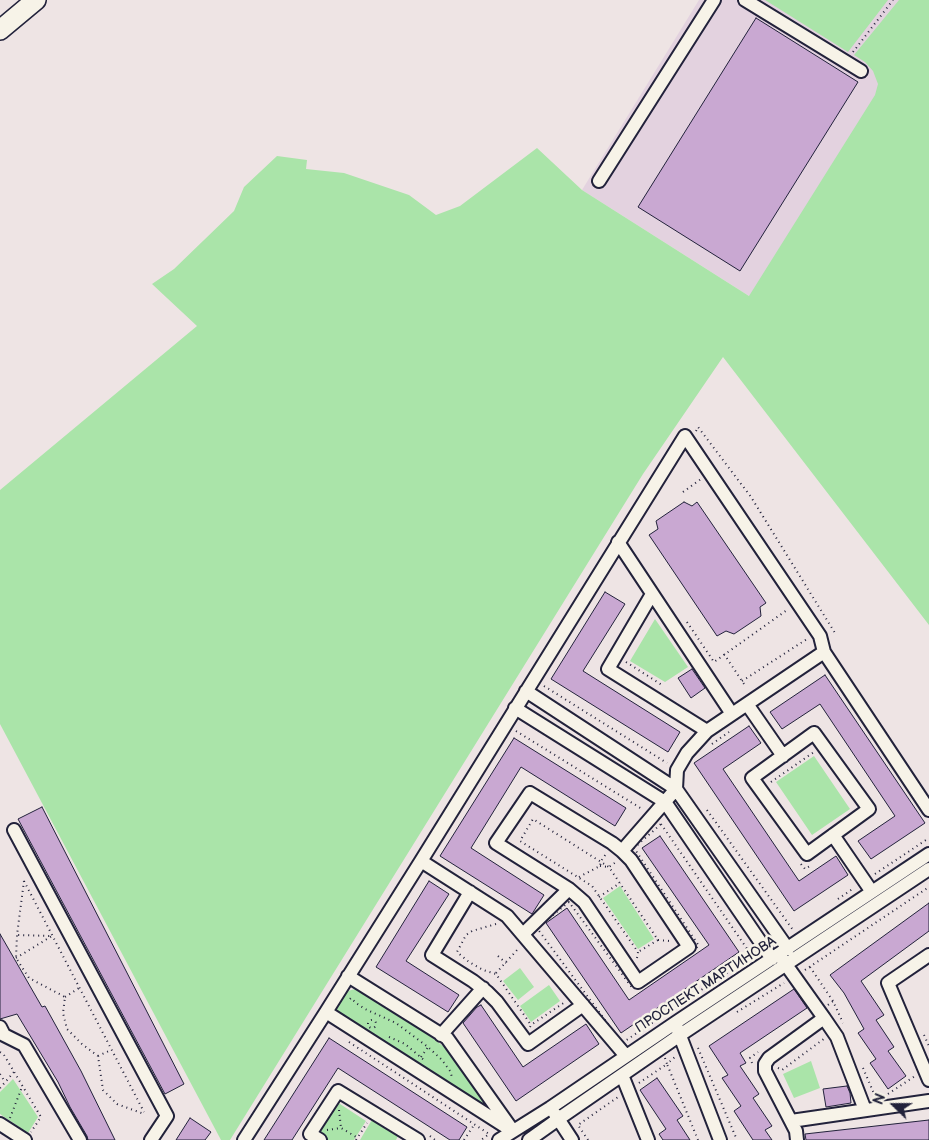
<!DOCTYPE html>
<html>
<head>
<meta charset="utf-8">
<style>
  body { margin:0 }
  #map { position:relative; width:929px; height:1140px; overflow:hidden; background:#eee4e4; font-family:"Balsamiq Sans",sans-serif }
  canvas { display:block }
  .north { position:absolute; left:869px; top:1080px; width:50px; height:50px; -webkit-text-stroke:4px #f7f3e8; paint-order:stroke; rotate:292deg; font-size:14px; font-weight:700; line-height:20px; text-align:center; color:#22223b }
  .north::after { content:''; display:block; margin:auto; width:18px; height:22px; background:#22223b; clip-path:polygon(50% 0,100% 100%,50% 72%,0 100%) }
</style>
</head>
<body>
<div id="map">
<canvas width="929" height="1140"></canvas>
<div class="north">N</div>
</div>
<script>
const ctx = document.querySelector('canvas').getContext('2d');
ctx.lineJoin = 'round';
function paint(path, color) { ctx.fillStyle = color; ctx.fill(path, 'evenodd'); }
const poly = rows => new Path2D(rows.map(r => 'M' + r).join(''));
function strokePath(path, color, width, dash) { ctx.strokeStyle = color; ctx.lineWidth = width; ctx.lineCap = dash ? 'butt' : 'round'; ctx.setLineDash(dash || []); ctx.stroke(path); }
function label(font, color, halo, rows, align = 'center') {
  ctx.font = font + ' "Balsamiq Sans",sans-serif'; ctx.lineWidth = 5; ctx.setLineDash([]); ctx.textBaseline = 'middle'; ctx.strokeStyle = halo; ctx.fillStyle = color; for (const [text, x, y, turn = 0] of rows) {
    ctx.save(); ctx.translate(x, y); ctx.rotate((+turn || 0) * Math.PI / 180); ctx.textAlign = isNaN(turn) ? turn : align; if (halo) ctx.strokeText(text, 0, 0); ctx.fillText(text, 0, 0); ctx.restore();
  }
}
const built = poly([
  [699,0,929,0,929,54,757,301,582,190]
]);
const green = poly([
  [765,0,888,0,848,52],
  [899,0,929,0,929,625,723,357,643,474,230,1140,221,1140,0,724,0,490,197,326,152,284,174,269,234,211,244,187,277,156,307,160,306,169,344,173,409,195,436,215,460,206,537,148,582,190,749,296,875,95,878,84,873,71,865,62,854,55],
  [655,619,688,667,665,682,630,661],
  [814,756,850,809,812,835,776,782],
  [620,886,654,939,638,949,603,898],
  [520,968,534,987,518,1000,503,981],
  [549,985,560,1001,531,1022,520,1006],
  [355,989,427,1034,443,1046,493,1114,338,1017,334,1009,344,992],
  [811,1061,820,1088,794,1098,783,1074],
  [13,1079,38,1117,28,1133,0,1114,0,1092],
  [337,1102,366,1121,354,1140,328,1140,318,1134],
  [373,1118,399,1134,396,1140,360,1140]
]);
const building = poly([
  [756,18,858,82,740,271,638,207,756,18],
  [684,502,692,506,697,502,766,603,760,607,761,616,734,634,726,631,717,636,649,535,658,529,656,521,684,502],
  [605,592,625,604,583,671,680,732,668,752,551,679,605,592],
  [692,669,705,688,691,698,678,678,692,669],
  [825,675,925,823,871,859,858,841,895,816,820,704,782,729,770,712,825,675],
  [749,726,761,743,723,769,799,881,836,856,848,875,794,911,694,763,749,726],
  [514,738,626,808,615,826,521,767,471,848,544,895,532,914,440,856,514,738],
  [42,807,184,1084,165,1094,18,819,42,807],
  [660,836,739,952,621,1033,546,923,567,908,629,1000,709,945,642,848,660,836],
  [429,881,449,894,406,961,459,995,448,1012,376,967,429,881],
  [929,903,929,931,861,981,884,1015,876,1020,894,1047,888,1051,906,1076,888,1089,870,1063,876,1059,858,1033,864,1029,844,993,830,975,929,903],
  [0,934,42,1007,45,1006,81,1071,115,1140,88,1140,87,1136,70,1107,58,1082,17,1014,0,1019,0,934],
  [794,989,807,1008,740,1053,746,1063,740,1066,759,1094,753,1098,772,1126,765,1130,772,1140,753,1140,734,1111,741,1106,722,1078,728,1075,709,1046,794,989],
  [481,1005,523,1067,586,1024,599,1044,516,1101,463,1023,477,1007,481,1005],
  [329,1038,467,1127,459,1140,450,1140,338,1068,292,1140,264,1140,329,1038],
  [657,1078,683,1116,677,1120,690,1140,663,1140,659,1134,666,1129,640,1090,657,1078],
  [847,1086,850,1093,851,1103,826,1107,823,1089,847,1086],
  [190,1118,211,1132,205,1140,176,1140,190,1118],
  [929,1120,929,1140,806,1140,805,1134,929,1120]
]);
const path = poly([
  [853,52,893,0],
  [696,431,698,427,751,497,835,633],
  [683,492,701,479],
  [687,622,714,662,787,610],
  [724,654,746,687],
  [626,662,662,685],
  [742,681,807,639],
  [544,686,667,763],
  [516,731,642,809],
  [712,744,729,732],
  [771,782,814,752],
  [707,810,793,930],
  [661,824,752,956,622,1043,537,928,569,902,633,989,699,946,634,848,661,824],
  [801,864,805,869,810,866],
  [600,866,609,867,616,862],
  [875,874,929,838],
  [579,877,600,866,601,861,606,854],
  [24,881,17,935,16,958,29,978,65,997,63,1013,67,1029,82,1044,98,1056,103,1090,117,1104,144,1114],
  [24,881,144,1112],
  [599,897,620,883],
  [838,899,854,888],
  [496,924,472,931,466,935,457,952,469,962,483,970,496,974,531,1025],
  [658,940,670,941],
  [498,956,506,963],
  [16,958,52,936,17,935],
  [637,958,638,952,592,886,520,841,533,819,609,867,658,940,638,952],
  [810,967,833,1001,843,1023],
  [805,970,929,887],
  [496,973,518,949],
  [65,997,79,988],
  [350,999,351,998,356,1003,365,1009,396,1023,428,1047,442,1060,450,1071,452,1077,452,1079],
  [828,1005,833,1001],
  [737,1012,784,983],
  '368 1024a4 4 0 1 1 8 0a4 4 0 1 1-8 0Z',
  [530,1027,531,1025,565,1002],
  [924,1035,929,1046],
  [389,1037,405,1044,424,1060],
  [349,1042,489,1134,481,1140],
  [698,1048,737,1140],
  [0,1052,4,1055,41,1117,31,1132],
  [98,1056,111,1050],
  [421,1057,428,1047],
  [665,1058,667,1064,676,1056],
  [752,1063,750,1058,758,1052],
  [778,1068,782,1070,825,1038],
  [863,1068,875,1096],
  [0,1074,5,1082],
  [639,1083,667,1064,698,1140],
  [0,1088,14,1072],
  [888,1094,915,1076],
  [339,1110,341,1128],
  [10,1118,22,1087],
  [327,1130,341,1128,358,1138],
  [430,1136,435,1140],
  [356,1140,367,1123],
  [464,1140,474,1125],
  [588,1140,578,1125,618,1097]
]);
const minor = poly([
  [745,0,861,71],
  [599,181,714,0],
  [618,542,732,714],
  [652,594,608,669,707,731],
  [526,691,676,789,788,949],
  [747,704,783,756],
  [515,708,665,802,772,959],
  [814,733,869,809,807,854,752,778,814,733],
  [530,793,612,843,622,851,631,860,689,947,638,982,584,902,569,889,496,843,530,793],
  [14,830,167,1116,151,1140],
  [833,835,872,892],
  [622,851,676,789,677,770,687,753,707,731,824,652],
  [421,861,507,916,626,1056],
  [470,892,432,955,473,981,487,992,497,1002,528,1044,583,1005],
  [523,934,569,889],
  [929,955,888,983,929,1080],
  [782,959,824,1018,769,1058,765,1064,765,1071,796,1131,797,1140],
  [348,976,447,1038,513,1131],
  [326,1012,506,1127],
  [824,1018,837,1037,865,1110],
  [0,1027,4,1035,24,1045,80,1140],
  [677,1028,720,1140],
  [441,1035,483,988],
  [622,1075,648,1140],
  [555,1114,572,1140],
  [791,1121,929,1101],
  [0,1124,25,1140],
  [244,1140,326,1012,421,861,685,436,820,636,824,652,929,810],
  [320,1140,310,1134,338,1091,418,1140],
  [499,1140,550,1108,675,1023,929,854],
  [529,1140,564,1115,680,1035,929,869]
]);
const highway = poly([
  [0,30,36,0]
]);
const streetNames = [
  ["ПРОСПЕКТ МАРТИНОВА",706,985,-33]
];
paint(built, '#e3d2df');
paint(green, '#aae4a9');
paint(building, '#c9a8d2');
strokePath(building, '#22223b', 1);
strokePath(minor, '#22223b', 16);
strokePath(highway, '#22223b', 22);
strokePath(path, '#22223b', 2, [1, 4]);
strokePath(minor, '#f7f3e8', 12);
strokePath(highway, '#f7f3e8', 19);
label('14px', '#22223b', '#f7f3e8', streetNames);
</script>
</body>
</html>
